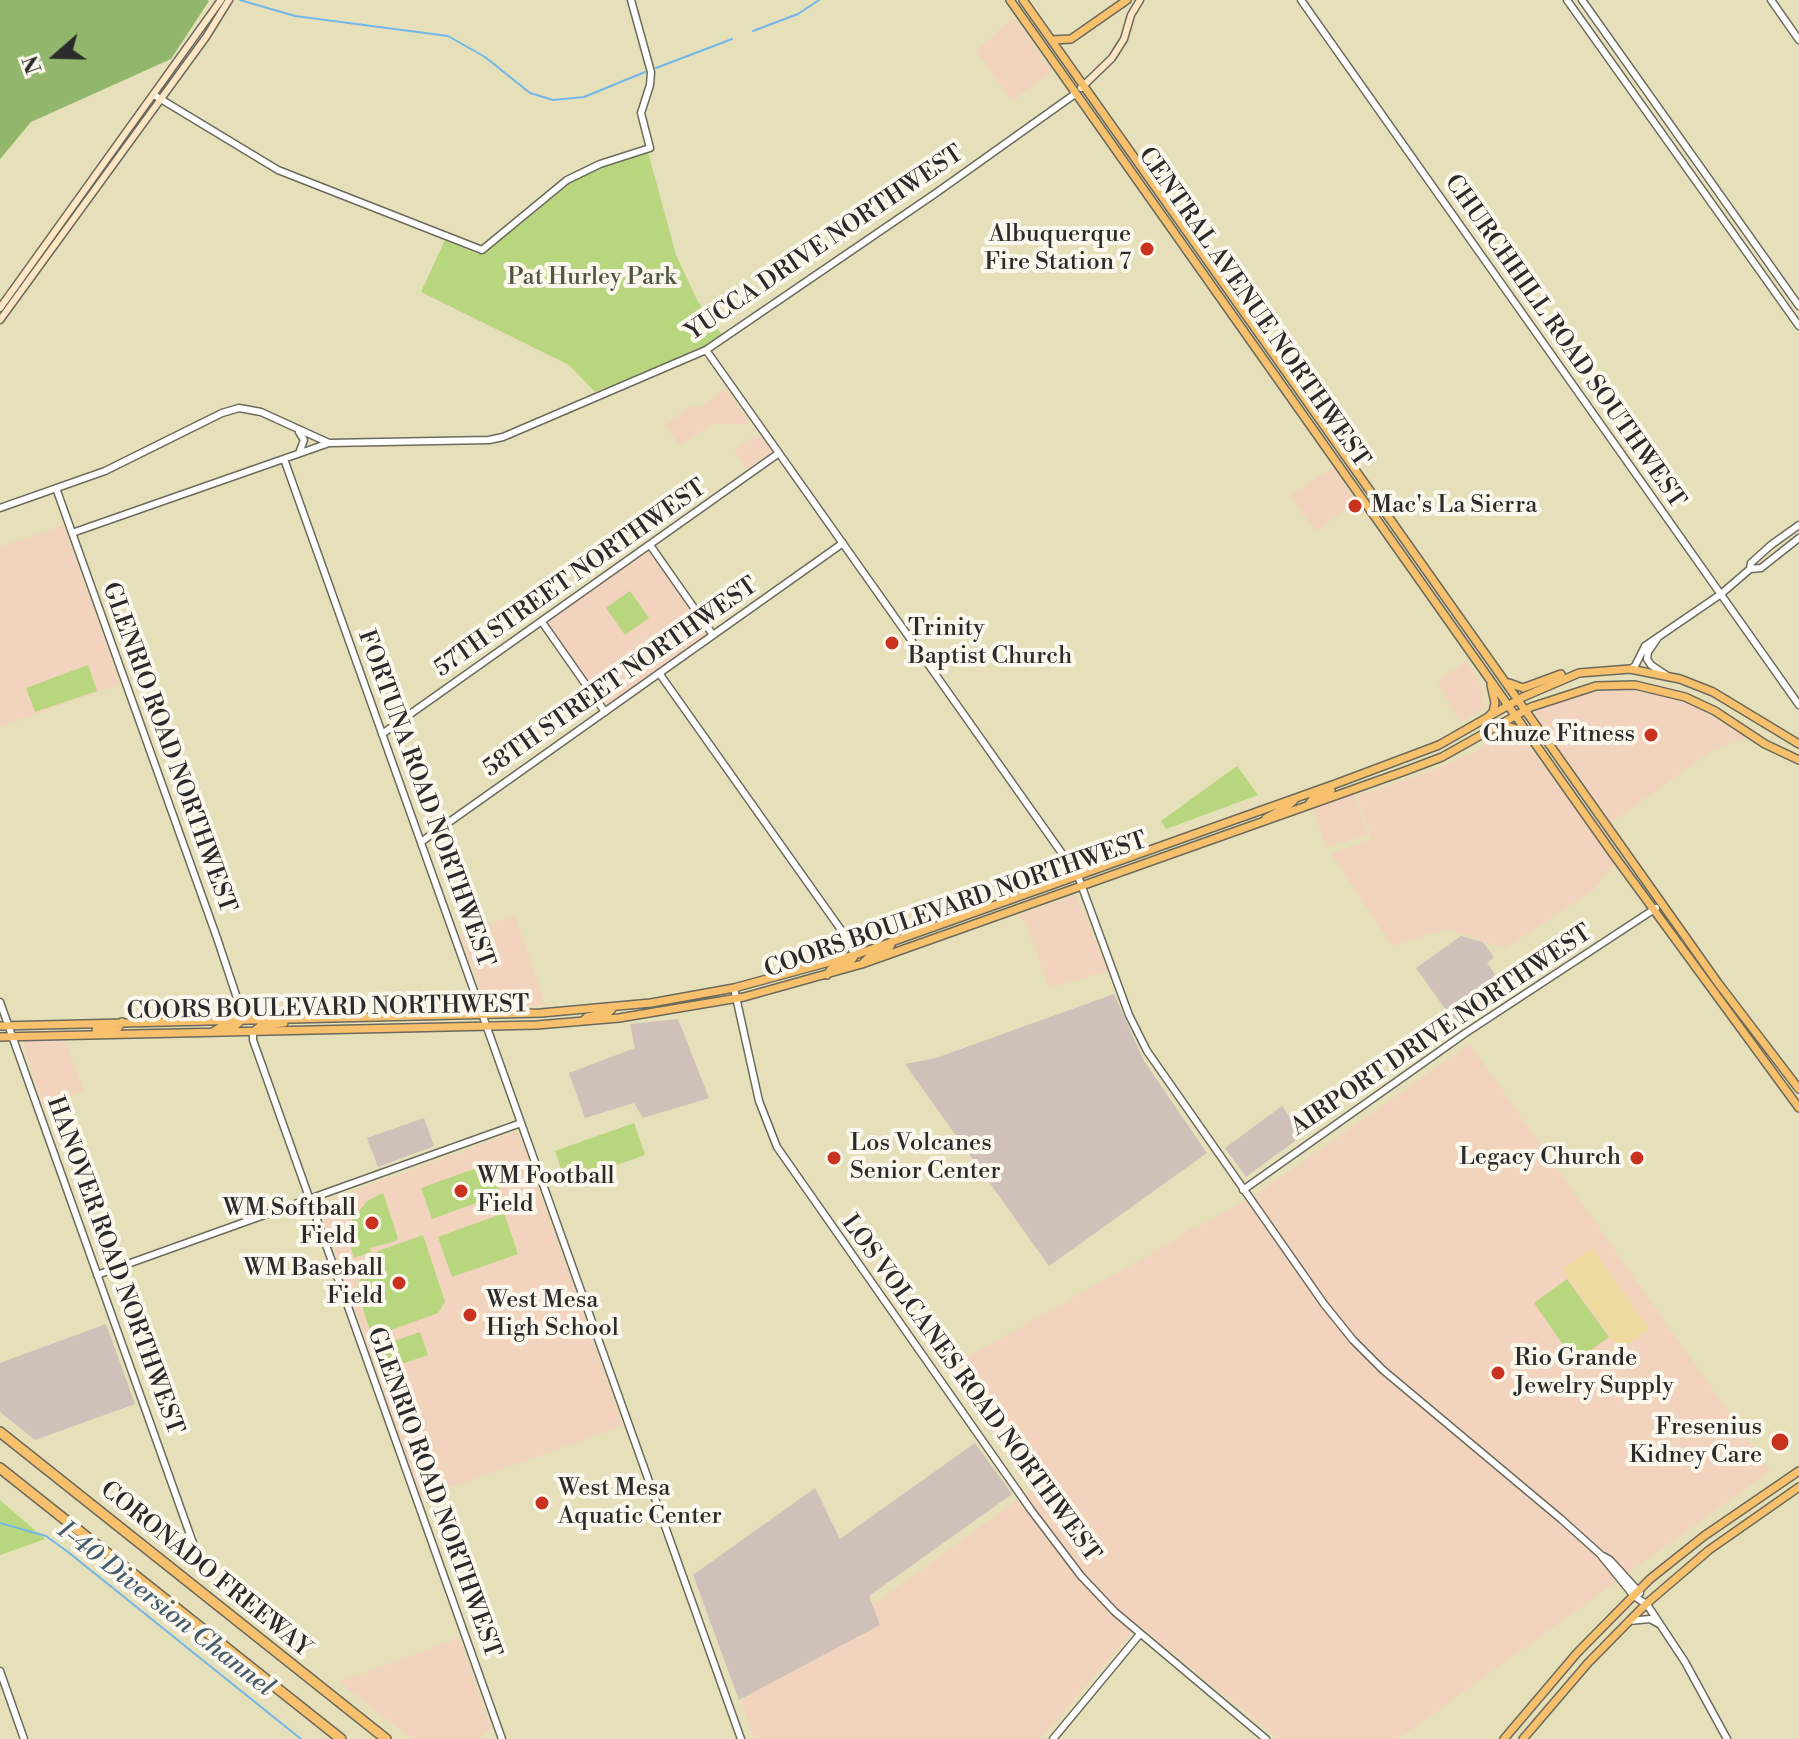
<!DOCTYPE html>
<html>
<head>
<meta charset="utf-8">
<style>
  body { margin:0 }
  #map { position:relative; width:1799px; height:1739px; overflow:hidden; background:#e5dfba; font-family:"Libre Bodoni",serif }
  canvas { display:block }
  .north { position:absolute; left:16px; top:16px; width:80px; height:80px; -webkit-text-stroke:6px #fbf7ec; paint-order:stroke; rotate:250deg; font-size:22px; font-weight:700; line-height:32px; text-align:center; color:#2b2b2b }
  .north::after { content:''; display:block; margin:auto; width:28px; height:36px; background:#2b2b2b; clip-path:polygon(50% 0,100% 100%,50% 72%,0 100%) }
</style>
</head>
<body>
<div id="map">
<canvas width="1799" height="1739"></canvas>
<div class="north">N</div>
</div>
<script>
const ctx = document.querySelector('canvas').getContext('2d');
ctx.lineJoin = 'round';
function paint(path, color) { ctx.fillStyle = color; ctx.fill(path, 'evenodd'); }
const poly = rows => new Path2D(rows.map(r => 'M' + r).join(''));
function strokePath(path, color, width, dash) { ctx.strokeStyle = color; ctx.lineWidth = width; ctx.lineCap = dash ? 'butt' : 'round'; ctx.setLineDash(dash || []); ctx.stroke(path); }
function label(font, color, halo, rows, align = 'center') {
  ctx.font = font + ' "Libre Bodoni",serif'; ctx.lineWidth = 8; ctx.setLineDash([]); ctx.textBaseline = 'middle'; ctx.strokeStyle = halo; ctx.fillStyle = color; for (const [text, x, y, turn = 0] of rows) {
    ctx.save(); ctx.translate(x, y); ctx.rotate((+turn || 0) * Math.PI / 180); ctx.textAlign = isNaN(turn) ? turn : align; if (halo) ctx.strokeText(text, 0, 0); ctx.fillText(text, 0, 0); ctx.restore();
  }
}
const built = poly([
  [1014,17,1052,71,1012,101,976,51],
  [726,388,750,424,713,424,680,446,665,425,692,405,696,410],
  [754,436,762,437,773,453,749,471,734,450],
  [1333,467,1356,502,1316,531,1290,496],
  [64,525,120,684,0,727,0,547],
  [649,550,709,634,605,708,546,623],
  [1467,661,1483,690,1483,709,1460,723,1437,681],
  [1609,690,1640,690,1689,702,1747,738,1715,749,1609,824,1534,713,1537,708,1574,696],
  [1502,734,1523,738,1615,862,1594,890,1505,948,1447,929,1392,946,1331,854,1372,839,1357,795,1424,774,1473,753],
  [1353,792,1368,834,1326,848,1312,806],
  [1076,894,1108,971,1049,988,1026,923,1018,915],
  [515,915,546,1006,486,1006,460,935],
  [65,1039,84,1091,43,1105,23,1045,27,1040],
  [1470,1044,1770,1471,1398,1739,1278,1739,1138,1625,1040,1739,754,1739,741,1701,1032,1489,946,1369,1172,1242,1193,1227,1195,1229,1257,1194],
  [515,1132,519,1133,623,1426,421,1498,318,1204],
  [459,1638,491,1728,480,1739,412,1739,339,1682]
]);
const industrial = poly([
  [1461,936,1483,942,1494,957,1487,963,1508,993,1458,1027,1416,968],
  [1114,994,1144,1061,1207,1153,1049,1266,905,1064,936,1058],
  [678,1019,709,1098,643,1118,634,1103,585,1118,569,1073,635,1048,630,1024],
  [1282,1106,1303,1135,1246,1177,1225,1148],
  [424,1118,434,1146,378,1167,367,1138],
  [106,1324,135,1404,35,1440,0,1412,0,1363],
  [975,1443,1012,1494,869,1596,880,1625,739,1700,693,1575,815,1488,840,1539]
]);
const green = poly([
  [648,152,676,255,697,300,722,335,701,349,595,392,569,365,421,292,445,240,477,254,485,252,577,178,595,168],
  [630,591,649,618,625,635,606,608],
  [88,665,97,691,35,712,26,688],
  [1237,766,1258,795,1166,829,1161,821],
  [634,1123,645,1155,566,1183,555,1151],
  [490,1163,501,1194,432,1219,421,1188],
  [383,1193,398,1238,396,1241,370,1248,371,1252,354,1258,349,1241,352,1220,367,1201],
  [504,1213,518,1254,452,1277,438,1237],
  [423,1235,445,1302,438,1313,372,1337,357,1291,363,1269,378,1251],
  [1567,1279,1609,1337,1575,1362,1534,1303],
  [420,1332,428,1355,381,1371,373,1348],
  [0,1500,45,1539,0,1555]
]);
const forest = poly([
  [0,0,207,0,209,1,171,59,31,122,0,159]
]);
const sand = poly([
  [1592,1248,1649,1329,1620,1350,1562,1269]
]);
const stream = poly([
  [240,0,295,16,448,36,485,57,530,93,553,100,584,97,645,72],
  [753,31,798,14,819,0],
  [656,68,732,39],
  [0,1523,46,1536,68,1552,301,1739]
]);
const tertiary = poly([
  [1301,0,1799,705],
  [1567,0,1799,326],
  [1582,0,1799,306],
  [1771,0,1799,40],
  [154,95,278,170,482,250,567,180,600,164,650,148,641,113,650,85,651,72,631,0],
  [706,350,1078,876,1129,1015,1147,1051,1324,1304,1353,1340,1383,1370,1561,1519,1600,1554,1634,1596,1646,1604],
  [299,432,304,440,299,453],
  [284,459,741,1739],
  [56,488,217,938,242,1013,242,1020],
  [0,508,105,471,222,413,239,408,261,412,329,443,489,440,503,437,706,350,936,193,1075,94],
  [72,533,329,443],
  [650,545,713,635],
  [1750,569,1761,568,1799,538],
  [542,622,605,712],
  [1657,639,1648,652,1647,659,1651,665,1666,675],
  [1630,669,1635,666,1645,646,1721,594,1750,569,1751,563,1771,545,1799,525],
  [659,673,844,934,855,955],
  [382,734,779,453],
  [421,842,843,543],
  [734,988,759,1101,777,1147,1031,1510,1081,1576,1115,1612,1266,1739],
  [0,1002,193,1543],
  [253,1032,253,1040,502,1739],
  [1243,1190,1464,1034,1656,908],
  [97,1275,521,1123],
  [1603,1556,1610,1560,1640,1593],
  [1646,1603,1685,1662,1727,1739],
  [1629,1621,1650,1619,1659,1624],
  [0,1671,24,1739],
  [1053,1739,1140,1634]
]);
const secondary = poly([
  [1081,88,1112,58,1124,39,1131,15,1140,0],
  [0,308,221,0],
  [0,320,206,37,229,0]
]);
const primary = poly([
  [1010,0,1613,854,1799,1108],
  [1023,0,1718,983,1799,1089],
  [1052,40,1071,39,1127,0],
  [1509,683,1523,688,1561,674],
  [1487,718,1493,712,1495,703,1491,685],
  [1497,728,1507,726,1527,732],
  [1309,804,1314,797,1331,790],
  [1266,818,1287,807,1295,799],
  [864,962,871,955,889,948,893,941],
  [827,975,831,969,851,961,855,955],
  [584,1020,587,1017,608,1013,612,1009],
  [0,1026,541,1013,651,1003,734,988,855,955,1338,783,1439,745,1523,697,1579,673,1630,669,1680,679,1713,692,1799,744],
  [96,1030,118,1028,122,1022],
  [214,1031,221,1027,235,1026,242,1020],
  [254,1031,262,1025,284,1023],
  [0,1037,537,1025,619,1018,744,997,862,964,1405,771,1442,757,1531,707,1596,686,1635,685,1685,697,1715,711,1765,744,1799,760],
  [1504,1739,1577,1653,1650,1579,1704,1536,1799,1471],
  [1523,1739,1588,1663,1646,1604,1709,1550,1799,1487]
]);
const motorway = poly([
  [0,1432,386,1739],
  [0,1468,341,1739]
]);
const markers = [
  [1147,249,8,"#c8321e"],
  [1355,506,8,"#c8321e"],
  [892,643,8,"#c8321e"],
  [1651,735,8,"#c8321e"],
  [834,1158,8,"#c8321e"],
  [1637,1158,8,"#c8321e"],
  [461,1191,8,"#c8321e"],
  [372,1223,8,"#c8321e"],
  [399,1283,8,"#c8321e"],
  [470,1315,8,"#c8321e"],
  [1498,1373,8,"#c8321e"],
  [1780,1442,10,"#c8321e"],
  [542,1503,8,"#c8321e"]
];
const poiNames = [
  ["Albuquerque",1131,235,"right"],
  ["Fire Station 7",1131,263,"right"],
  ["Mac's La Sierra",1371,506],
  ["Trinity",908,629],
  ["Baptist Church",908,657],
  ["Chuze Fitness",1635,735,"right"],
  ["Los Volcanes",850,1144],
  ["Senior Center",850,1172],
  ["Legacy Church",1621,1158,"right"],
  ["WM Football",477,1177],
  ["Field",477,1205],
  ["WM Softball",356,1209,"right"],
  ["Field",356,1237,"right"],
  ["WM Baseball",383,1269,"right"],
  ["Field",383,1297,"right"],
  ["West Mesa",486,1301],
  ["High School",486,1329],
  ["Rio Grande",1514,1359],
  ["Jewelry Supply",1514,1387],
  ["Fresenius",1762,1428,"right"],
  ["Kidney Care",1762,1456,"right"],
  ["West Mesa",558,1489],
  ["Aquatic Center",558,1517]
];
const streetNames = [
  ["YUCCA DRIVE NORTHWEST",825,244,-34],
  ["CENTRAL AVENUE NORTHWEST",1253,308,55],
  ["CHURCHHILL ROAD SOUTHWEST",1564,342,55],
  ["57TH STREET NORTHWEST",571,579,-35],
  ["58TH STREET NORTHWEST",621,678,-35],
  ["GLENRIO ROAD NORTHWEST",168,748,70],
  ["FORTUNA ROAD NORTHWEST",425,799,70],
  ["COORS BOULEVARD NORTHWEST",956,906,-19],
  ["COORS BOULEVARD NORTHWEST",328,1009,-1],
  ["AIRPORT DRIVE NORTHWEST",1442,1031,-34],
  ["HANOVER ROAD NORTHWEST",114,1266,70],
  ["LOS VOLCANES ROAD NORTHWEST",970,1389,54],
  ["GLENRIO ROAD NORTHWEST",433,1493,70],
  ["CORONADO FREEWAY",205,1570,39]
];
const parkNames = [
  ["Pat Hurley Park",592,278]
];
const waterNames = [
  ["I-40 Diversion Channel",165,1610,38]
];
paint(built, '#f2d4be');
paint(industrial, '#cfc0ba');
paint(green, '#b8d67d');
paint(forest, '#92b76c');
paint(sand, '#eeda9e');
strokePath(stream, '#73b7e9', 2);
strokePath(tertiary, '#6c6a5d', 9);
strokePath(secondary, '#6c6a5d', 9);
strokePath(primary, '#6c6a5d', 10);
strokePath(motorway, '#6c6a5d', 12);
strokePath(tertiary, '#fff', 6);
strokePath(secondary, '#fce6c4', 6);
strokePath(primary, '#f7c06c', 7);
strokePath(motorway, '#f7c06c', 9);
for (const [x, y, r, color] of markers) { const dot = new Path2D(); dot.arc(x, y, r, 0, 2 * Math.PI); ctx.fillStyle = color; ctx.fill(dot); strokePath(dot, '#fbf7ec', 3); }
label('24px', '#2b2b2b', '#fbf7ec', poiNames, 'left');
label('24px', '#2b2b2b', '#fbf7ec', streetNames);
label('24px', '#4e5640', '#fbf7ec', parkNames);
label('italic 26px', '#445c6e', '#fbf7ec', waterNames);
</script>
</body>
</html>
